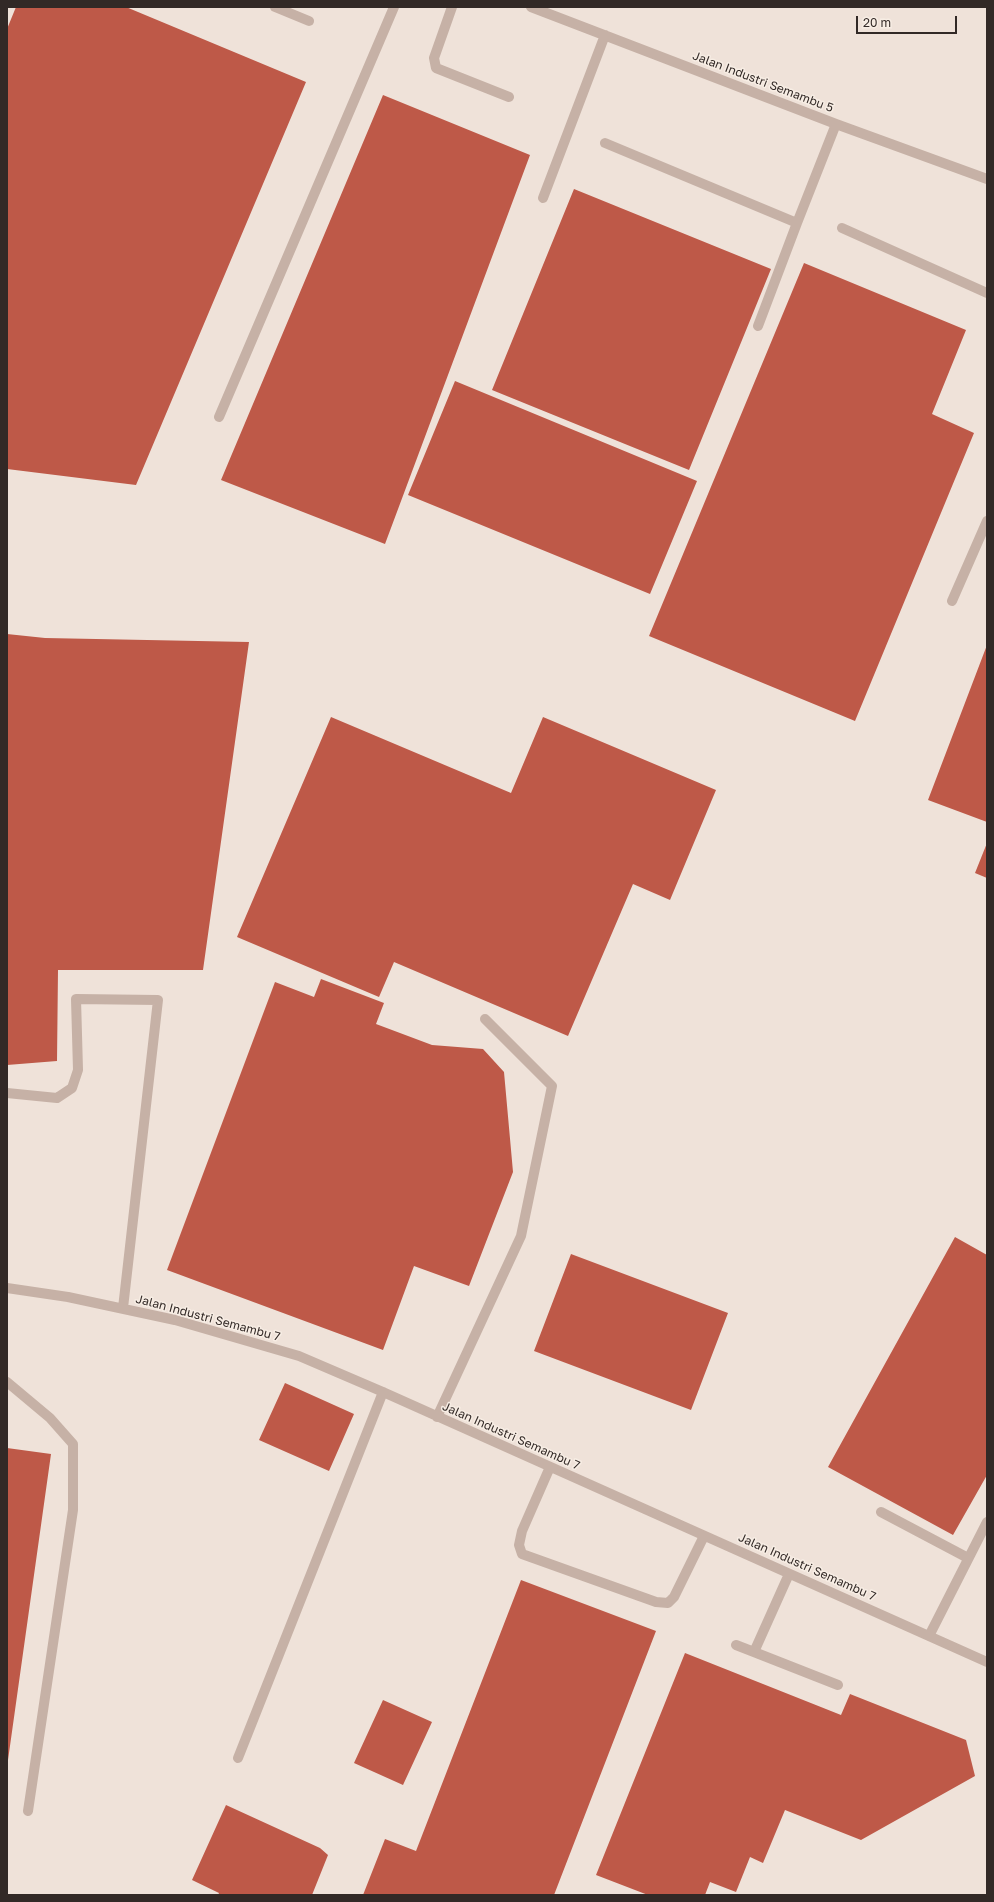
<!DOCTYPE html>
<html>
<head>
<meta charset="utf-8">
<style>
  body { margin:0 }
  #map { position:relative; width:994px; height:1902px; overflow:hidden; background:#efe2d9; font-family:"Golos Text",sans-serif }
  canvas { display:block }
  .frame { position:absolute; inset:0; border:8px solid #322926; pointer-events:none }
  .scale { position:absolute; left:856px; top:16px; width:101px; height:18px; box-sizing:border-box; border:2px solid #322926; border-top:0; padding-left:5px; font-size:12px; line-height:14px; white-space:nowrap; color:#322926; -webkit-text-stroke:3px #f7ede4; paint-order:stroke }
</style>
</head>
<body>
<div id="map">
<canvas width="994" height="1902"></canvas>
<div class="frame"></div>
<div class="scale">20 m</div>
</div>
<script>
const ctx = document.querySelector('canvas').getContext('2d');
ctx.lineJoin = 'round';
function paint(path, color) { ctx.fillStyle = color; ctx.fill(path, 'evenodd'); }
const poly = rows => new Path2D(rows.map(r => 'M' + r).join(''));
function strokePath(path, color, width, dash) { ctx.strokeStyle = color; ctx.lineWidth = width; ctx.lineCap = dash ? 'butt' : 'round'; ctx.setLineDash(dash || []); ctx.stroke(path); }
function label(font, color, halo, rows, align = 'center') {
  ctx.font = font + ' "Golos Text",sans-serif'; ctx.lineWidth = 3; ctx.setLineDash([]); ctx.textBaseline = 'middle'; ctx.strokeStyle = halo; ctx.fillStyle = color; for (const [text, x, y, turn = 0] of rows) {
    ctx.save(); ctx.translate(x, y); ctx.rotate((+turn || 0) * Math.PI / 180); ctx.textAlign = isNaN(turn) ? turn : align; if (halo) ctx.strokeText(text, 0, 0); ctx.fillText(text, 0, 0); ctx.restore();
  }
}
const building = poly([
  [16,7,126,7,306,82,136,485,7,469,7,29],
  [383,95,530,155,385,544,221,480],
  [574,189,771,269,689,470,492,390],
  [804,263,966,330,932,414,974,433,855,721,649,636],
  [455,381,697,481,650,594,408,495],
  [7,634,45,638,249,642,203,970,58,970,57,1061,7,1065],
  [987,645,987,822,928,800],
  [331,717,511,793,543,717,716,790,670,900,633,884,568,1036,394,962,379,997,237,937],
  [987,843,987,878,975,873],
  [321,979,384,1003,376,1024,432,1045,483,1049,504,1072,513,1172,469,1286,414,1266,383,1350,167,1270,275,982,314,997],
  [955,1237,987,1255,987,1475,953,1535,828,1467],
  [571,1254,728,1313,691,1410,534,1351],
  [285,1383,354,1414,329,1471,259,1440],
  [7,1448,51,1454,8,1760,7,1760],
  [521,1580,656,1631,554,1895,363,1895,385,1839,416,1851],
  [685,1653,841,1715,850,1694,966,1740,975,1776,861,1840,785,1810,763,1863,750,1857,736,1892,710,1882,705,1895,648,1895,596,1875],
  [383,1700,432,1722,403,1785,354,1763],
  [226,1805,320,1848,328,1855,312,1895,218,1895,219,1893,192,1880]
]);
const minor = poly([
  [275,7,309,21],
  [452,7,434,58,436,68,509,97],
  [531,7,836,124,987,179],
  [605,143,797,223,836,124],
  [543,198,605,35],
  [842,228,987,293],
  [758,326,797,223],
  [219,417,394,7],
  [952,601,987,521],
  [7,1093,57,1098,72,1088,78,1070,76,999,158,1000,123,1308],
  [7,1288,68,1297,175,1320,299,1356,383,1392,987,1662],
  [7,1382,50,1418,73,1444,73,1510,28,1811],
  [437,1417,521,1236,552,1086,485,1019],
  [550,1467,522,1531,519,1545,522,1554,656,1602,668,1603,674,1597,704,1536],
  [881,1512,968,1558],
  [789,1574,754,1652,838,1685],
  [929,1636,987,1522],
  [736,1645,754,1652],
  [238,1758,383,1392]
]);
const streetNames = [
  ["Jalan Industri Semambu 5",763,82,21],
  ["Jalan Industri Semambu 7",208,1318,15],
  ["Jalan Industri Semambu 7",511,1436,24],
  ["Jalan Industri Semambu 7",807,1567,24]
];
paint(building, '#be5948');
strokePath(minor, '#c6b1a6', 10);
label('12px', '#322926', '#f7ede4', streetNames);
</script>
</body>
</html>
